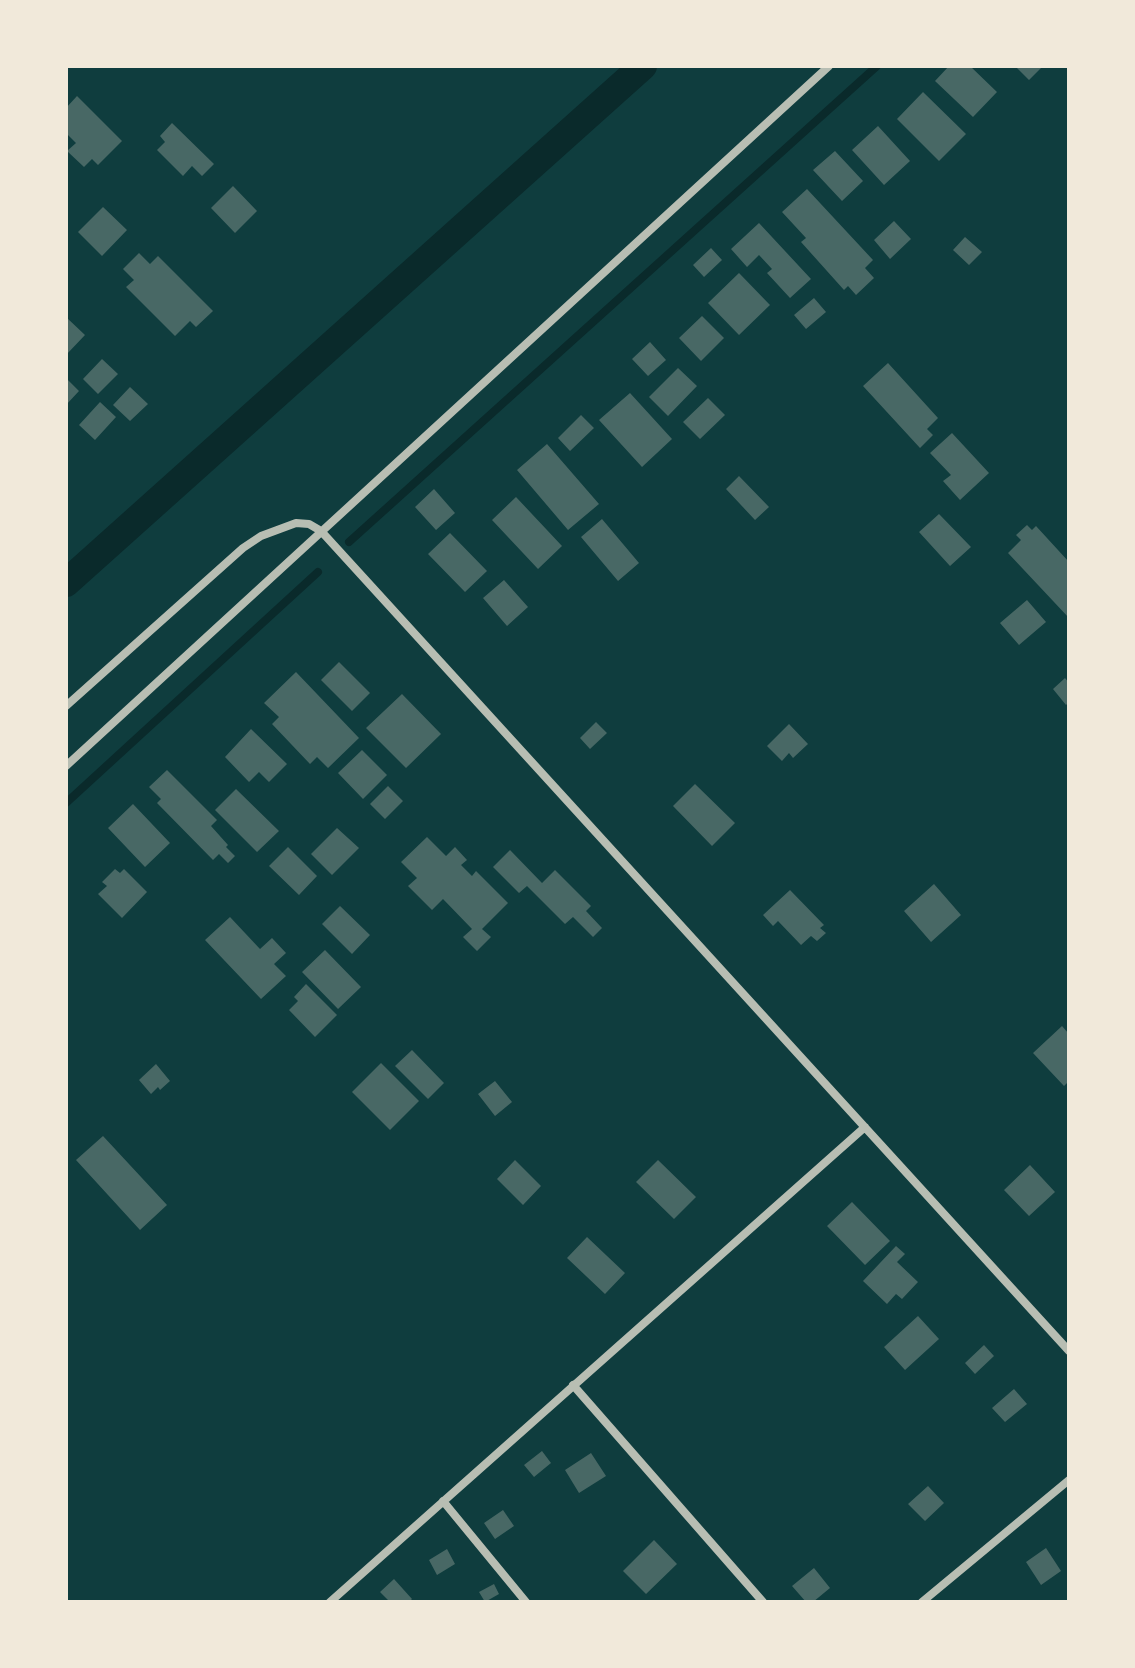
<!DOCTYPE html>
<html>
<head>
<meta charset="utf-8">
<style>
  body { margin:0 }
  #map { position:relative; width:1135px; height:1668px; overflow:hidden; background:#0f3d3e; font-family:Signika,sans-serif }
  canvas { display:block }
  .frame { position:absolute; inset:0; border:68px solid #f1e9da; pointer-events:none }
</style>
</head>
<body>
<div id="map">
<canvas width="1135" height="1668"></canvas>
<div class="frame"></div>
</div>
<script>
const ctx = document.querySelector('canvas').getContext('2d');
ctx.lineJoin = 'round';
const poly = rows => new Path2D(rows.map(r => 'M' + r).join(''));
function strokePath(path, color, width, dash) { ctx.strokeStyle = color; ctx.lineWidth = width; ctx.lineCap = dash ? 'butt' : 'round'; ctx.setLineDash(dash || []); ctx.stroke(path); }
function paint(path, color) { ctx.fillStyle = color; ctx.fill(path, 'evenodd'); }
const stream = poly([
  [349,542,877,66],
  [66,803,318,572]
]);
const canal = poly([
  [66,583,643,66]
]);
const building = poly([
  [949,66,970,66,997,92,973,117,935,81],
  [1015,66,1043,66,1029,80],
  [923,92,966,134,939,161,897,119],
  [77,96,122,141,98,165,92,159,84,167,67,151,76,143,66,133,66,108],
  [172,123,214,164,202,176,192,166,183,176,157,150,165,142,160,136],
  [878,126,910,161,884,185,852,150],
  [835,151,863,181,842,201,813,170],
  [233,186,257,211,235,233,211,208],
  [807,189,873,260,865,268,874,278,856,295,848,286,844,290,801,242,806,238,782,212],
  [103,207,127,230,102,256,78,232],
  [894,221,911,239,890,259,874,240],
  [759,223,811,279,790,298,767,273,772,269,759,255,747,267,731,249],
  [965,237,982,252,969,265,953,250],
  [711,248,722,260,704,277,693,265],
  [139,253,150,264,158,256,213,311,196,327,190,321,175,336,126,287,134,280,123,269],
  [739,273,770,305,739,335,708,303],
  [814,298,826,312,806,329,794,315],
  [702,316,724,338,701,361,679,338],
  [66,317,85,335,66,355],
  [650,342,666,360,648,376,632,359],
  [102,359,118,374,98,394,83,379],
  [888,363,938,418,927,429,933,435,920,448,863,386],
  [678,368,697,386,668,416,649,397],
  [66,378,79,391,66,405],
  [130,387,148,404,130,421,113,405],
  [630,393,672,439,642,467,599,420],
  [708,398,725,415,700,439,683,422],
  [100,402,116,417,95,440,79,425],
  [581,415,594,428,570,451,558,438],
  [952,433,989,473,960,500,943,481,951,475,930,453],
  [547,444,599,504,568,530,517,470],
  [739,476,769,507,755,520,726,489],
  [434,489,455,513,436,530,415,507],
  [516,497,562,546,538,569,492,520],
  [939,514,971,547,950,566,919,532],
  [602,519,639,563,618,581,581,537],
  [1027,525,1032,530,1036,526,1069,562,1069,618,1008,553,1021,540,1016,535],
  [450,533,487,571,465,592,428,554],
  [504,580,528,607,507,626,483,598],
  [1027,600,1046,622,1019,645,1000,623],
  [339,662,370,693,352,711,321,680],
  [296,672,359,738,328,768,317,757,310,764,272,724,279,717,264,703],
  [1065,678,1069,683,1069,702,1066,705,1053,689],
  [402,694,441,734,406,768,366,728],
  [596,722,607,733,590,749,580,738],
  [789,724,808,744,793,758,789,753,782,761,767,746],
  [251,729,287,764,269,782,259,772,249,782,225,757],
  [362,750,387,775,363,799,338,773],
  [167,770,217,820,211,826,228,845,226,847,235,856,228,863,219,854,213,860,157,803,161,799,149,787],
  [695,784,735,823,712,846,673,806],
  [388,786,403,801,385,819,370,804],
  [236,789,279,831,257,852,215,810],
  [133,804,170,843,145,867,108,828],
  [337,828,359,848,332,875,311,854],
  [427,837,446,856,455,847,467,860,461,865,472,876,476,871,508,903,482,929,491,937,477,951,463,937,472,929,443,899,432,910,408,886,417,878,401,862],
  [288,847,317,876,299,895,269,866],
  [510,850,542,883,555,870,591,906,586,911,602,928,593,937,573,917,565,924,527,886,519,893,493,867],
  [115,869,120,873,124,869,147,892,122,918,98,894,107,886,102,882],
  [934,884,961,915,931,942,904,911],
  [790,890,824,925,820,928,826,933,817,941,811,936,801,945,778,921,773,926,763,915],
  [340,906,370,935,352,954,322,924],
  [230,917,260,949,272,938,286,953,274,964,286,976,261,999,205,940],
  [325,950,361,987,338,1009,302,972],
  [306,984,337,1015,315,1037,289,1010,298,1001,294,997],
  [1062,1026,1069,1034,1069,1081,1064,1086,1033,1053],
  [412,1050,444,1083,428,1099,395,1066],
  [381,1063,419,1101,390,1130,352,1092],
  [156,1064,170,1081,160,1090,158,1087,151,1094,139,1080],
  [495,1081,512,1102,495,1116,478,1094],
  [103,1136,167,1205,140,1230,76,1160],
  [515,1160,541,1186,523,1205,497,1179],
  [658,1160,696,1197,674,1219,636,1182],
  [1030,1165,1055,1192,1029,1216,1004,1190],
  [852,1202,890,1241,865,1265,827,1226],
  [587,1237,625,1273,605,1294,567,1258],
  [896,1246,905,1254,897,1262,918,1282,902,1299,896,1294,887,1304,863,1281],
  [918,1316,939,1339,905,1370,884,1347],
  [984,1345,994,1356,975,1374,965,1363],
  [1014,1389,1027,1404,1005,1422,992,1408],
  [542,1451,551,1463,534,1477,524,1465],
  [591,1453,606,1476,579,1493,565,1470],
  [928,1486,944,1503,925,1521,908,1504],
  [503,1510,514,1526,495,1539,484,1523],
  [654,1540,677,1564,646,1594,623,1571],
  [1046,1548,1061,1571,1041,1585,1026,1562],
  [447,1549,455,1564,437,1575,429,1560],
  [814,1568,830,1588,813,1602,806,1602,792,1586],
  [394,1579,412,1599,409,1602,390,1602,380,1592],
  [494,1584,499,1594,485,1602,479,1592]
]);
const minor = poly([
  [66,706,243,548,261,536,296,523,309,524,321,531,1069,1351],
  [66,766,829,66],
  [573,1385,763,1602],
  [443,1501,526,1602],
  [330,1602,865,1127],
  [922,1602,1069,1480]
]);
strokePath(stream, '#0a2a2b', 8);
strokePath(canal, '#0a2a2b', 28);
paint(building, '#486865');
strokePath(minor, '#b8beb3', 8);
</script>
</body>
</html>
